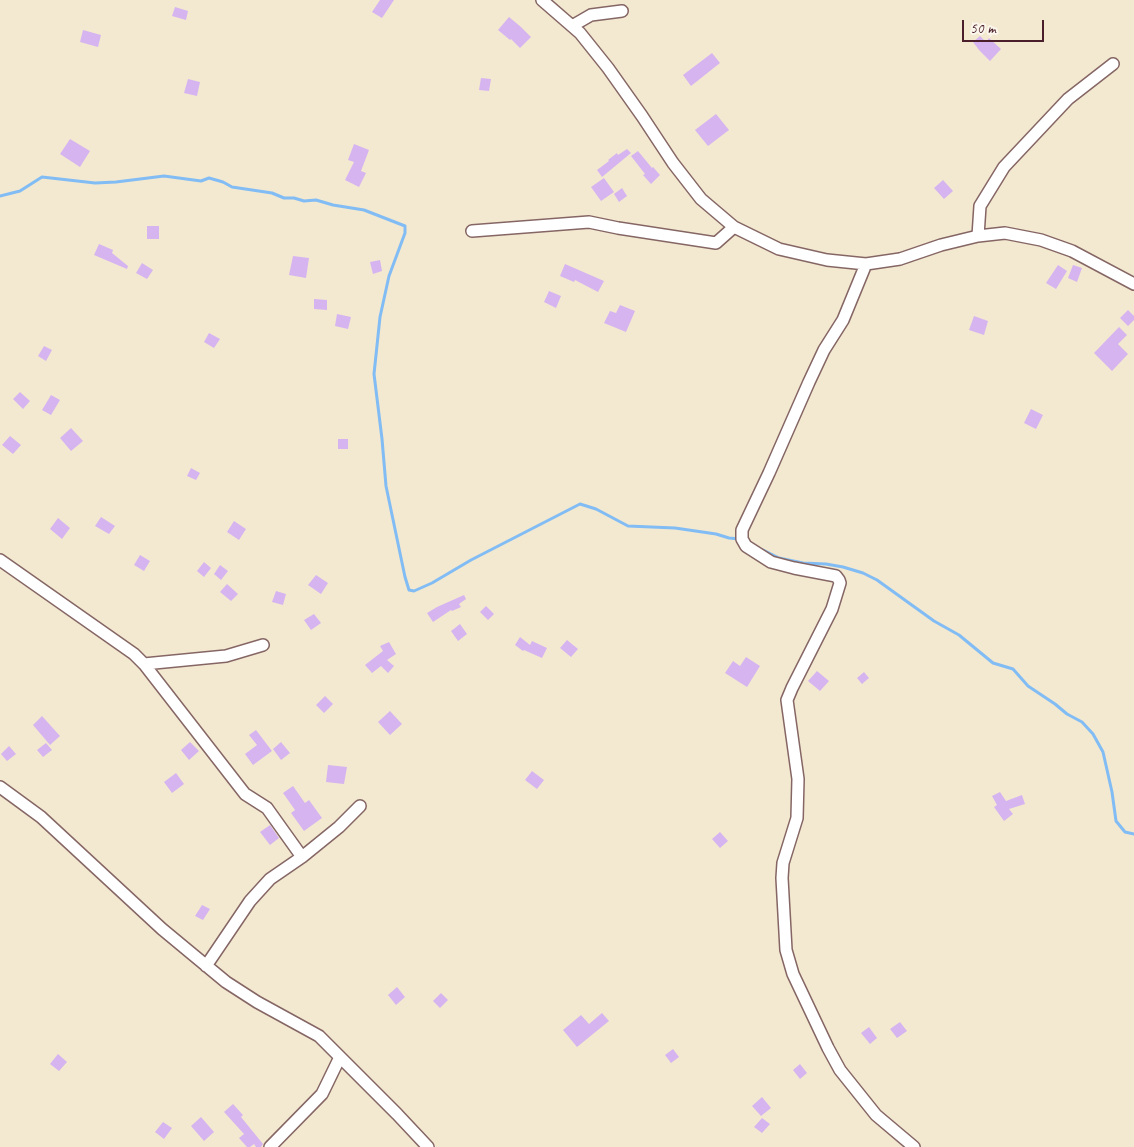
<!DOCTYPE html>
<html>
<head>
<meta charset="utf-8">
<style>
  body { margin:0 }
  #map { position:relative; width:1134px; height:1147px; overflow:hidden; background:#f3e9d0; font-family:Caveat,sans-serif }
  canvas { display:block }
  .scale { position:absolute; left:962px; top:20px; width:82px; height:22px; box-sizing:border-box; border:2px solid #4a1f2b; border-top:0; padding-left:6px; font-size:15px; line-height:18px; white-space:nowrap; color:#4a1f2b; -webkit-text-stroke:4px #fbf7ec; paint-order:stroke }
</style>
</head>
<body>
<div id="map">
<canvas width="1134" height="1147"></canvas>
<div class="scale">50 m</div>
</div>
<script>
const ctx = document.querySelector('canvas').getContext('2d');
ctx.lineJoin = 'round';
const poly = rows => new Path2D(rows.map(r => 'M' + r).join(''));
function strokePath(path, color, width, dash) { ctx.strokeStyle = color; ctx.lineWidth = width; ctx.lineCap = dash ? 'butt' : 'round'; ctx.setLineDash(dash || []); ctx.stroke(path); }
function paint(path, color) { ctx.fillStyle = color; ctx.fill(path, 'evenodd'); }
const stream = poly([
  [0,196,20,191,42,177,95,183,116,182,164,176,201,181,209,178,223,182,232,187,272,193,284,198,294,198,304,201,316,200,333,205,364,210,405,226,405,233,389,276,380,317,374,374,382,439,386,486,405,577,409,590,414,591,432,583,471,560,580,504,596,509,628,526,675,528,716,534,729,538,739,539],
  [763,550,779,558,803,563,826,564,843,567,863,573,877,580,934,621,959,635,993,663,1013,669,1028,686,1055,704,1067,714,1082,722,1093,734,1103,752,1112,792,1116,821,1125,832,1134,834]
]);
const building = poly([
  [380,0,394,0,382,18,372,12],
  [175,7,188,11,186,20,172,16],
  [509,17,521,27,531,37,520,48,511,39,510,40,498,30],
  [83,30,101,35,98,47,80,42],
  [980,36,986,42,989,38,1001,49,990,61,979,50,973,42],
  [712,53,720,63,691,86,683,75],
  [481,78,491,79,489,91,479,90],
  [188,79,200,82,197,96,184,93],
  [716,114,729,130,708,146,695,130],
  [70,139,90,151,80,167,60,154],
  [354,144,369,150,361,171,366,173,359,187,345,180,354,162,348,160],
  [627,149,631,153,602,177,597,170,609,161,608,160,617,153,618,155],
  [638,151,652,168,653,167,660,175,651,184,643,175,645,174,631,156],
  [604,178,614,192,601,201,591,187],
  [943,180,953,191,944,199,934,188],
  [622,188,627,196,619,202,614,194],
  [147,226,159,226,159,239,147,239],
  [99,244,113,250,112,253,128,266,127,269,94,255],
  [293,256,309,258,306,278,289,275],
  [380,260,382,271,373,274,370,262],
  [142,263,153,270,147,279,136,273],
  [565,264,604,281,598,292,575,280,574,282,560,276],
  [1058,265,1067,271,1056,289,1046,283],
  [1073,265,1082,268,1077,282,1068,278],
  [549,291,561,296,556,308,544,302],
  [314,299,327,300,327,310,314,309],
  [620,305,635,311,626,332,604,323,610,311,616,313],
  [1128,310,1134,316,1134,320,1128,326,1120,318],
  [337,314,351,317,348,329,335,326],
  [974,316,988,321,984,335,969,330],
  [1119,327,1127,335,1118,344,1128,354,1112,371,1094,353],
  [209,333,220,339,214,348,204,342],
  [44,346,52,350,46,361,38,356],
  [20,392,30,401,23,409,13,399],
  [51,395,60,400,51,415,42,410],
  [1031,409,1043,415,1036,429,1024,423],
  [71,428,83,441,71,451,60,438],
  [10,436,21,445,13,454,2,445],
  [338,439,348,439,348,449,338,449],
  [191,468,200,473,196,480,187,476],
  [101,517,115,526,109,534,95,526],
  [58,518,70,528,62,539,50,529],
  [234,521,246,529,239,540,227,532],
  [140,555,150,561,144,571,134,565],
  [204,562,211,568,204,577,197,571],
  [220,565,228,571,221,580,214,574],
  [316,575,328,583,321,594,308,585],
  [227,584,238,594,231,601,220,592],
  [276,591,286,594,283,605,272,602],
  [464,595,466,599,459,604,461,607,452,611,451,610,433,622,427,613,437,607],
  [486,606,494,614,488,620,480,612],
  [314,614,321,623,311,630,304,620],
  [460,624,467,634,458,641,451,631],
  [520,637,530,645,532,641,547,648,542,658,524,650,523,651,515,645],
  [567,640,578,649,571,657,560,648],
  [389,642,396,654,387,660,394,666,388,673,381,666,372,673,365,665,383,651,380,646],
  [746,657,760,666,747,687,725,673,733,661,740,666],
  [817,671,829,681,820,691,808,681],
  [864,672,869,678,862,684,857,678],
  [325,696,333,704,324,713,316,705],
  [390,711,402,724,390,735,378,722],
  [42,716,60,736,50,745,33,725],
  [256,730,272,751,253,765,245,754,257,745,249,735],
  [190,742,199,751,189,760,181,750],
  [281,742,290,753,281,760,273,749],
  [46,743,52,750,43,757,37,750],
  [9,746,16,754,7,761,1,754],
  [328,765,347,767,344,784,326,782],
  [532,771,544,780,537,789,525,780],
  [176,773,184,784,172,793,164,782],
  [293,786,305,803,309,800,322,818,304,831,291,813,295,810,283,793],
  [1000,792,1006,801,1022,795,1025,804,1009,809,1013,814,1004,821,994,807,997,805,992,796],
  [270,825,279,838,270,845,260,832],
  [720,832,728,841,720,848,712,839],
  [202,905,210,909,203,920,195,916],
  [397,987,405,997,396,1005,388,995],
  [441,993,448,1000,440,1008,433,1001],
  [602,1013,609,1021,577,1047,563,1030,581,1015,589,1024],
  [900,1022,907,1031,897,1038,890,1029],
  [869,1027,877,1038,870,1044,861,1033],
  [673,1049,679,1057,671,1063,665,1055],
  [58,1054,67,1062,59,1071,50,1064],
  [800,1064,807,1073,800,1079,793,1070],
  [762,1097,771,1108,761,1116,752,1106],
  [233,1104,243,1115,241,1117,263,1144,261,1147,256,1147,254,1144,250,1147,247,1147,239,1138,244,1134,224,1112],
  [201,1117,214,1132,204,1141,191,1126],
  [762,1118,770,1124,762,1133,754,1127],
  [163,1122,172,1128,164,1139,155,1132]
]);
const street = poly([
  [542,0,580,33,608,68,642,116,673,163,701,199,734,227,779,249,827,260,866,264,900,259,941,245,978,236,1005,233,1041,240,1072,251,1134,284],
  [572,26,591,15,622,11],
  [472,231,589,222,618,228,716,243,734,227],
  [978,236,980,206,1004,167,1068,99,1113,64],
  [866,264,843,320,824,350,809,382,769,473,742,530,742,539,746,546,771,562,794,568,836,576,839,580,840,583,832,609,792,688,787,700,798,779,797,818,783,863,782,878,786,950,793,974,828,1048,840,1070,876,1115,914,1147],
  [0,560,134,654,144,664,245,794,267,808,302,857],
  [144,664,226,656,263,645],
  [0,787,41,817,162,929,226,982,257,1002,319,1036,397,1114,428,1147],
  [206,966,250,901,270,879,302,857,339,827,360,806],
  [270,1147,322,1094,340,1057]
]);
strokePath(stream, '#82bcf4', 3);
paint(building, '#d6b4f0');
strokePath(street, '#856665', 14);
strokePath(street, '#fff', 11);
</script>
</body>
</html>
